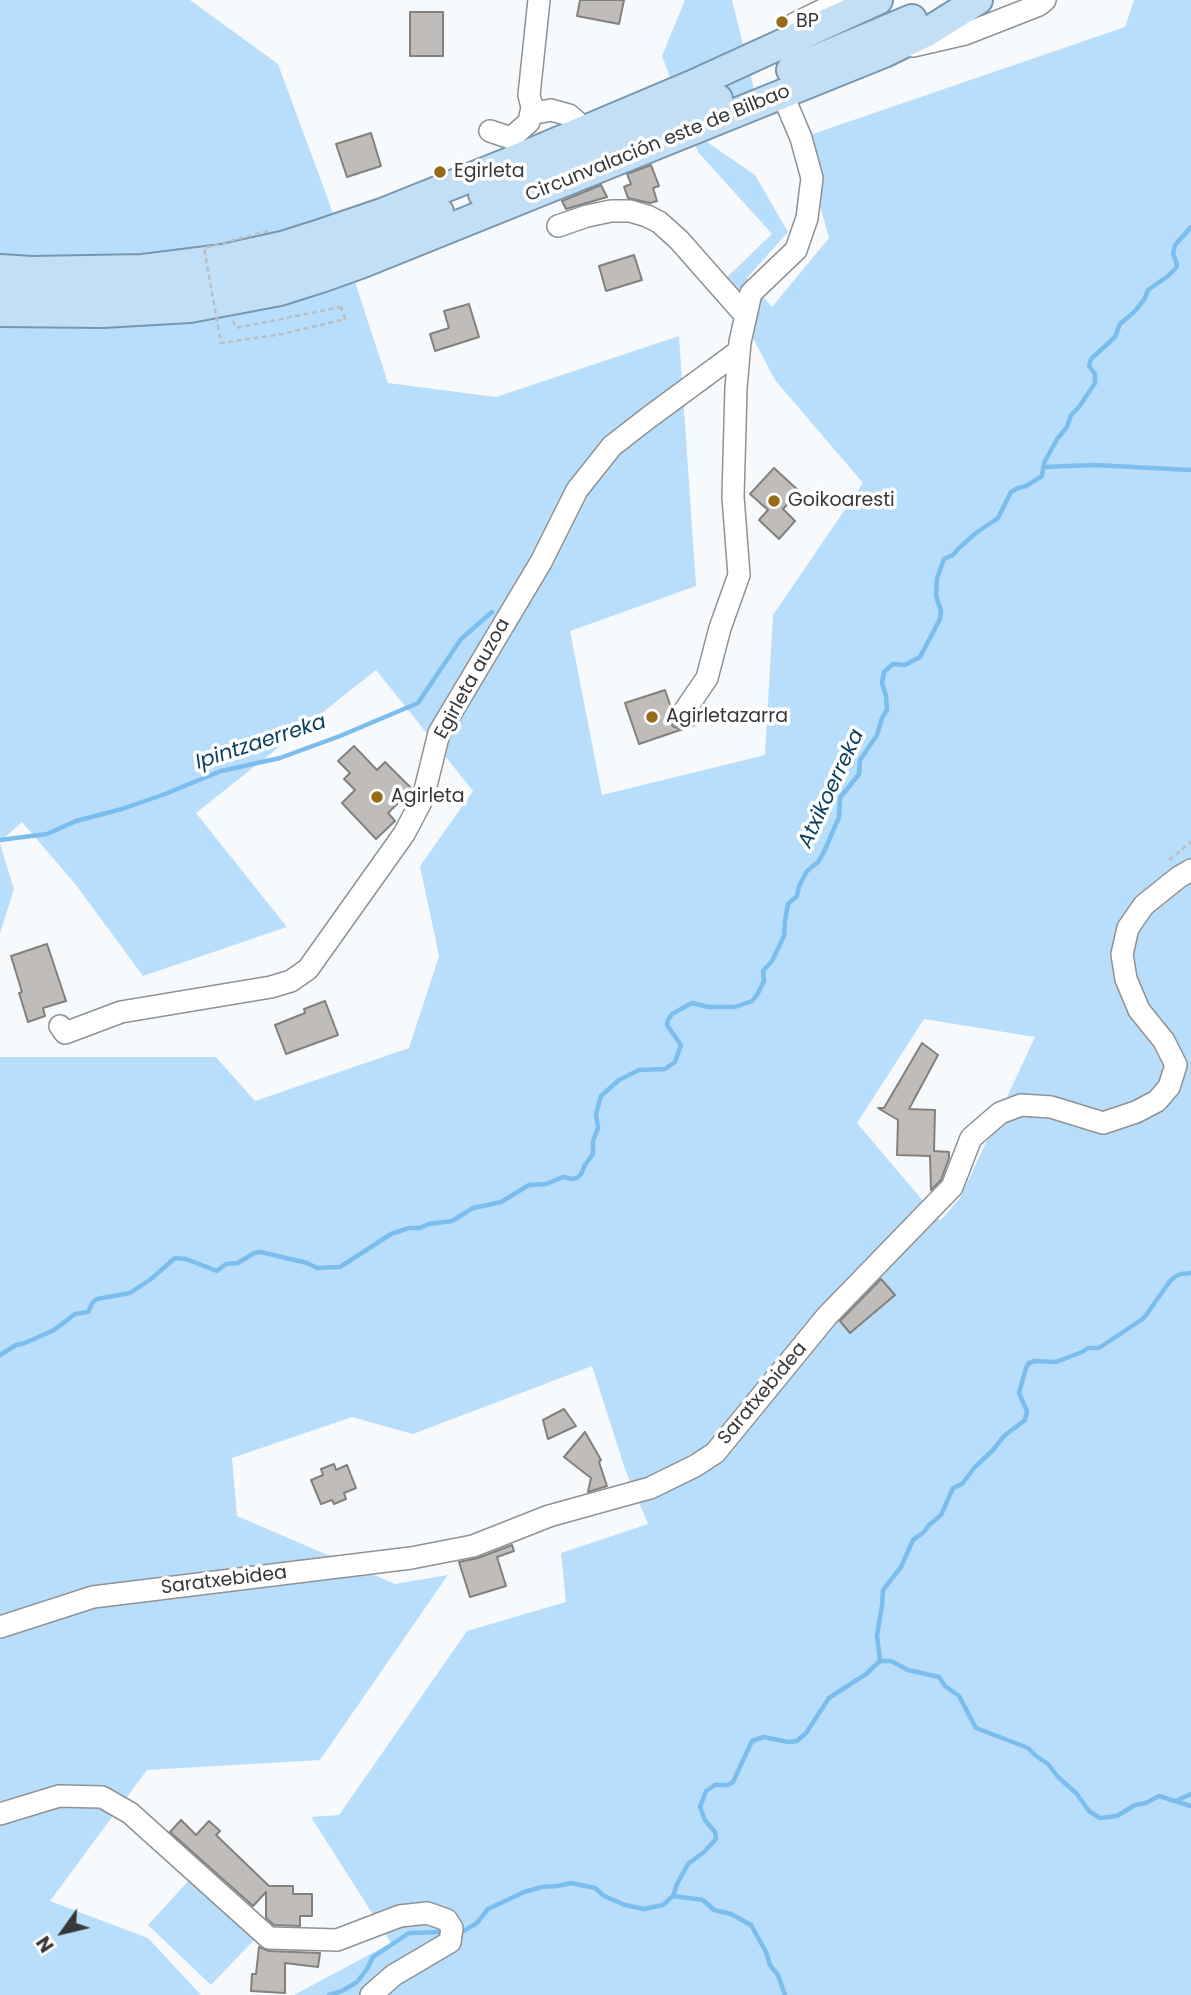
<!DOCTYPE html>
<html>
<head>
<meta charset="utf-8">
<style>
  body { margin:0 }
  #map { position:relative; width:1191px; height:1995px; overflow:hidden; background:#f7fafd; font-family:Poppins,sans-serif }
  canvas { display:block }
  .north { position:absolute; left:28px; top:1897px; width:70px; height:70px; -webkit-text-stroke:5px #fff; paint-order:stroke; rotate:236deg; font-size:19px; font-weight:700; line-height:28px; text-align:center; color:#373839 }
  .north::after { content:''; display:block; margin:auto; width:24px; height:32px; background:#373839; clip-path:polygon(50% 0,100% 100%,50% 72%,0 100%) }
</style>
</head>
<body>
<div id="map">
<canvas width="1191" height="1995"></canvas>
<div class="north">N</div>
</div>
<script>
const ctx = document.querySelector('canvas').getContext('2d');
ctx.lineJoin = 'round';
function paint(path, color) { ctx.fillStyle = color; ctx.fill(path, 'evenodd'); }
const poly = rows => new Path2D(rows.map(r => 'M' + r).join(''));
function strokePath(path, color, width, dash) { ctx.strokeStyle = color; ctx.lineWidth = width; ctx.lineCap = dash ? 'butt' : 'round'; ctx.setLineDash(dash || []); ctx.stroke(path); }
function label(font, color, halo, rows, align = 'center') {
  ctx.font = font + ' Poppins,sans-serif'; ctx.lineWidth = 7; ctx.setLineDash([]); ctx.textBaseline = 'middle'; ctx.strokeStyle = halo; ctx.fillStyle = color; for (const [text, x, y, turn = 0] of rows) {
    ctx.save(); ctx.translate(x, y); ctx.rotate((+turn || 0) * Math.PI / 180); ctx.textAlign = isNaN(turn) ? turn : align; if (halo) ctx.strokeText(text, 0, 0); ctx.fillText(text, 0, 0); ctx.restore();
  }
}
const green = poly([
  [0,0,190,0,278,64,329,202,388,383,496,397,679,336,696,586,570,631,602,795,765,755,773,615,863,483,775,380,723,281,772,234,698,152,662,56,685,0,732,0,760,113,707,142,755,175,788,232,747,278,772,307,829,238,801,138,1125,27,1134,0,1191,0,1191,1995,294,1995,391,1943,311,1817,339,1815,467,1631,566,1602,561,1553,648,1524,626,1472,592,1366,413,1434,352,1417,232,1458,237,1516,395,1584,448,1575,320,1760,147,1770,50,1901,148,1938,201,1995,0,1995,0,1057,216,1057,255,1101,409,1048,439,956,420,866,473,791,376,670,196,813,287,927,143,976,76,885,22,822,0,842],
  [924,1019,1035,1037,960,1198,940,1221,857,1123],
  [0,844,14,889,0,933],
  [190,1879,254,1940,211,1985,148,1925]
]);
const stream = poly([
  [1044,467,1094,465,1191,470],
  [0,840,47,834,76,821,122,809,165,794,221,771,280,758,340,736,418,703,461,639,492,612],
  [0,1355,16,1345,25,1343,54,1330,75,1314,88,1312,93,1302,97,1299,130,1293,151,1279,175,1258,186,1259,217,1271,226,1264,238,1263,254,1253,261,1252,307,1263,317,1268,340,1267,391,1234,409,1228,420,1228,429,1224,452,1221,473,1208,501,1202,529,1185,546,1184,563,1177,572,1179,577,1178,581,1174,585,1165,593,1154,593,1141,598,1128,596,1114,601,1096,619,1080,639,1070,665,1069,675,1062,681,1045,667,1025,668,1020,672,1014,692,1003,708,1007,735,1007,752,1001,757,995,764,981,763,971,772,961,784,936,785,921,788,904,797,896,799,886,807,871,818,862,824,852,839,817,840,798,859,774,860,760,877,735,882,718,887,710,886,696,882,683,884,672,893,664,905,665,920,657,940,619,941,611,936,596,937,578,944,559,953,555,959,548,976,533,998,518,1011,492,1018,488,1026,486,1042,476,1044,463,1057,439,1067,427,1071,415,1079,407,1095,383,1095,374,1089,366,1091,359,1115,337,1120,324,1134,312,1144,300,1148,290,1168,276,1176,268,1177,264,1173,254,1175,245,1191,227],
  [880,1661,877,1635,882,1606,883,1590,901,1567,913,1540,924,1532,929,1525,941,1515,953,1488,962,1484,975,1467,993,1450,1004,1436,1025,1420,1027,1411,1019,1393,1026,1368,1029,1363,1035,1361,1056,1362,1082,1352,1088,1348,1099,1348,1144,1318,1170,1281,1176,1276,1181,1274,1191,1273],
  [1176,1801,1191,1794],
  [673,1896,703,1900,714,1910,731,1914,751,1925,766,1952,770,1965,778,1975,785,1995],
  [460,1933,477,1923,488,1909,524,1892,542,1887,557,1886,571,1883,595,1888,604,1896,625,1905,644,1909,663,1905,673,1896,677,1884,688,1864,704,1852,716,1839,715,1832,705,1820,700,1807,706,1791,715,1785,728,1785,733,1782,752,1741,764,1737,788,1742,797,1741,806,1733,829,1698,866,1674,880,1661,891,1661,908,1670,939,1677,945,1686,959,1696,976,1728,1028,1748,1036,1756,1048,1764,1058,1777,1076,1793,1089,1811,1100,1818,1117,1816,1135,1805,1146,1803,1159,1796,1191,1806],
  [329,1995,342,1991,357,1982,367,1969,373,1957,409,1933,441,1932]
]);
const building = poly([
  [580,0,624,0,619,24,577,16,580,0],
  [410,12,443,12,443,56,410,56,410,12],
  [371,133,381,166,347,177,336,144,371,133],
  [651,165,659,186,653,188,657,201,650,203,628,198,624,187,631,184,627,174,651,165],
  [601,185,607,197,566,209,562,201,601,185],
  [634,255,642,280,606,291,599,266,634,255],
  [469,304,479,337,435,351,430,334,449,328,444,311,469,304],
  [774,468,799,491,783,509,795,521,779,539,759,520,768,510,750,494,774,468],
  [665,690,671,708,668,714,669,721,674,727,681,729,687,727,705,704,712,717,692,726,639,744,625,703,665,690],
  [354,746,377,770,385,762,412,789,388,813,395,821,376,839,342,803,355,790,344,779,350,773,338,761,354,746],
  [47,944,66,1001,43,1008,45,1016,28,1022,19,993,22,992,11,956,47,944],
  [325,1001,338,1035,286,1054,275,1025,305,1013,304,1009,325,1001],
  [922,1043,938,1055,909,1109,935,1110,934,1151,949,1152,949,1158,941,1180,931,1190,930,1156,897,1155,898,1120,878,1108,884,1108,922,1043],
  [881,1279,895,1295,850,1333,840,1321,881,1279],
  [564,1409,576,1426,548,1439,543,1420,564,1409],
  [585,1432,601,1460,599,1462,607,1486,588,1492,591,1478,564,1457,585,1432],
  [334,1464,336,1470,347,1465,356,1488,344,1493,346,1499,334,1504,332,1500,321,1504,311,1480,323,1475,321,1469,334,1464],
  [512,1545,514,1551,497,1557,506,1586,470,1597,459,1562,478,1558,512,1545],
  [181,1820,196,1835,209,1821,220,1831,216,1835,269,1886,293,1886,293,1894,312,1894,312,1916,300,1916,300,1926,274,1925,266,1918,266,1892,253,1906,170,1832,181,1820],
  [259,1947,269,1951,320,1953,318,1967,285,1963,285,1993,251,1991,252,1974,256,1974,259,1947]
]);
const path = poly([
  [233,321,236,328,341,307],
  [1169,860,1191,842]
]);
const minor = poly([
  [539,0,529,95,532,107,541,112,551,110,569,115,576,121,582,131],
  [794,24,843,0],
  [913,46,965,34,1039,5,1045,0],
  [490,131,511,138,529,122,532,107],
  [558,226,587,216,611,211,630,211,647,216,659,222,679,240,746,316],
  [681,716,707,678,720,628,739,575,733,497,736,388,740,342,751,293,796,250,807,218,812,178,801,138,782,93],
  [60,1026,65,1033,121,1012,271,987,291,981,308,969,404,834,423,798,439,733,541,562,577,490,612,446,648,418,739,351],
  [0,1627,93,1597,411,1558,473,1546,549,1516,650,1488,695,1466,715,1453,827,1316,952,1187,971,1138,1000,1113,1021,1105,1051,1107,1103,1123,1136,1112,1157,1101,1169,1087,1176,1065,1164,1041,1139,1010,1126,979,1122,954,1128,928,1144,905,1179,877,1191,870],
  [0,1814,59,1796,102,1797,130,1813,269,1938,337,1940,400,1916,427,1913,447,1920,452,1928,450,1942,394,1975,371,1995]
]);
const major = poly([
  [791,70,912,19],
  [483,194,644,128,718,99],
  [0,269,32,271,143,269,223,259,282,246,317,235,382,213,514,160,692,85,878,0],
  [0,289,130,291,180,286,251,275,284,268,332,252,439,212],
  [0,312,103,313,190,308,280,291,321,278,363,263,884,53,927,32,978,0]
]);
const pathBridge = poly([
  [268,231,204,248,221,343,282,334,345,319,341,307]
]);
const markers = [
  [782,22,7,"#996a1a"],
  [440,172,7,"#996a1a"],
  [774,501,7,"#996a1a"],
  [652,717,7,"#996a1a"],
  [377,797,7,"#996a1a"]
];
const poiNames = [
  ["BP",796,22],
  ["Egirleta",454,172],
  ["Goikoaresti",788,501],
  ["Agirletazarra",666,717],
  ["Agirleta",391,797]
];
const streetNames = [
  ["Circunvalación este de Bilbao",658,144,-22],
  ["Egirleta auzoa",473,679,-61],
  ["Saratxebidea",763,1394,-50],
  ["Saratxebidea",224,1581,-7]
];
const waterNames = [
  ["Ipintzaerreka",261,743,-18],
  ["Atxikoerreka",832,789,-65]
];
paint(green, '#b8defb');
strokePath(stream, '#7bbded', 4.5);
paint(building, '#bfbcb9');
strokePath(building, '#83817e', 2);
strokePath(minor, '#8f9294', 24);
strokePath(major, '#7897af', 32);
strokePath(path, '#bbbdc0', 2.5, [5, 3.5]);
strokePath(minor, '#fff', 21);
strokePath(major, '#c3dff5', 28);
strokePath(pathBridge, '#bbbdc0', 2.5, [5, 3.5]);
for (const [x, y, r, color] of markers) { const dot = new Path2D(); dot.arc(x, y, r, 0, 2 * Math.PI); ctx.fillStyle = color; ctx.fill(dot); strokePath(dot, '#fff', 2.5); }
label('19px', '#373839', '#fff', poiNames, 'left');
label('19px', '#373839', '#fff', streetNames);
label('italic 21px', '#093f5f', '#fff', waterNames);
</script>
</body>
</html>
